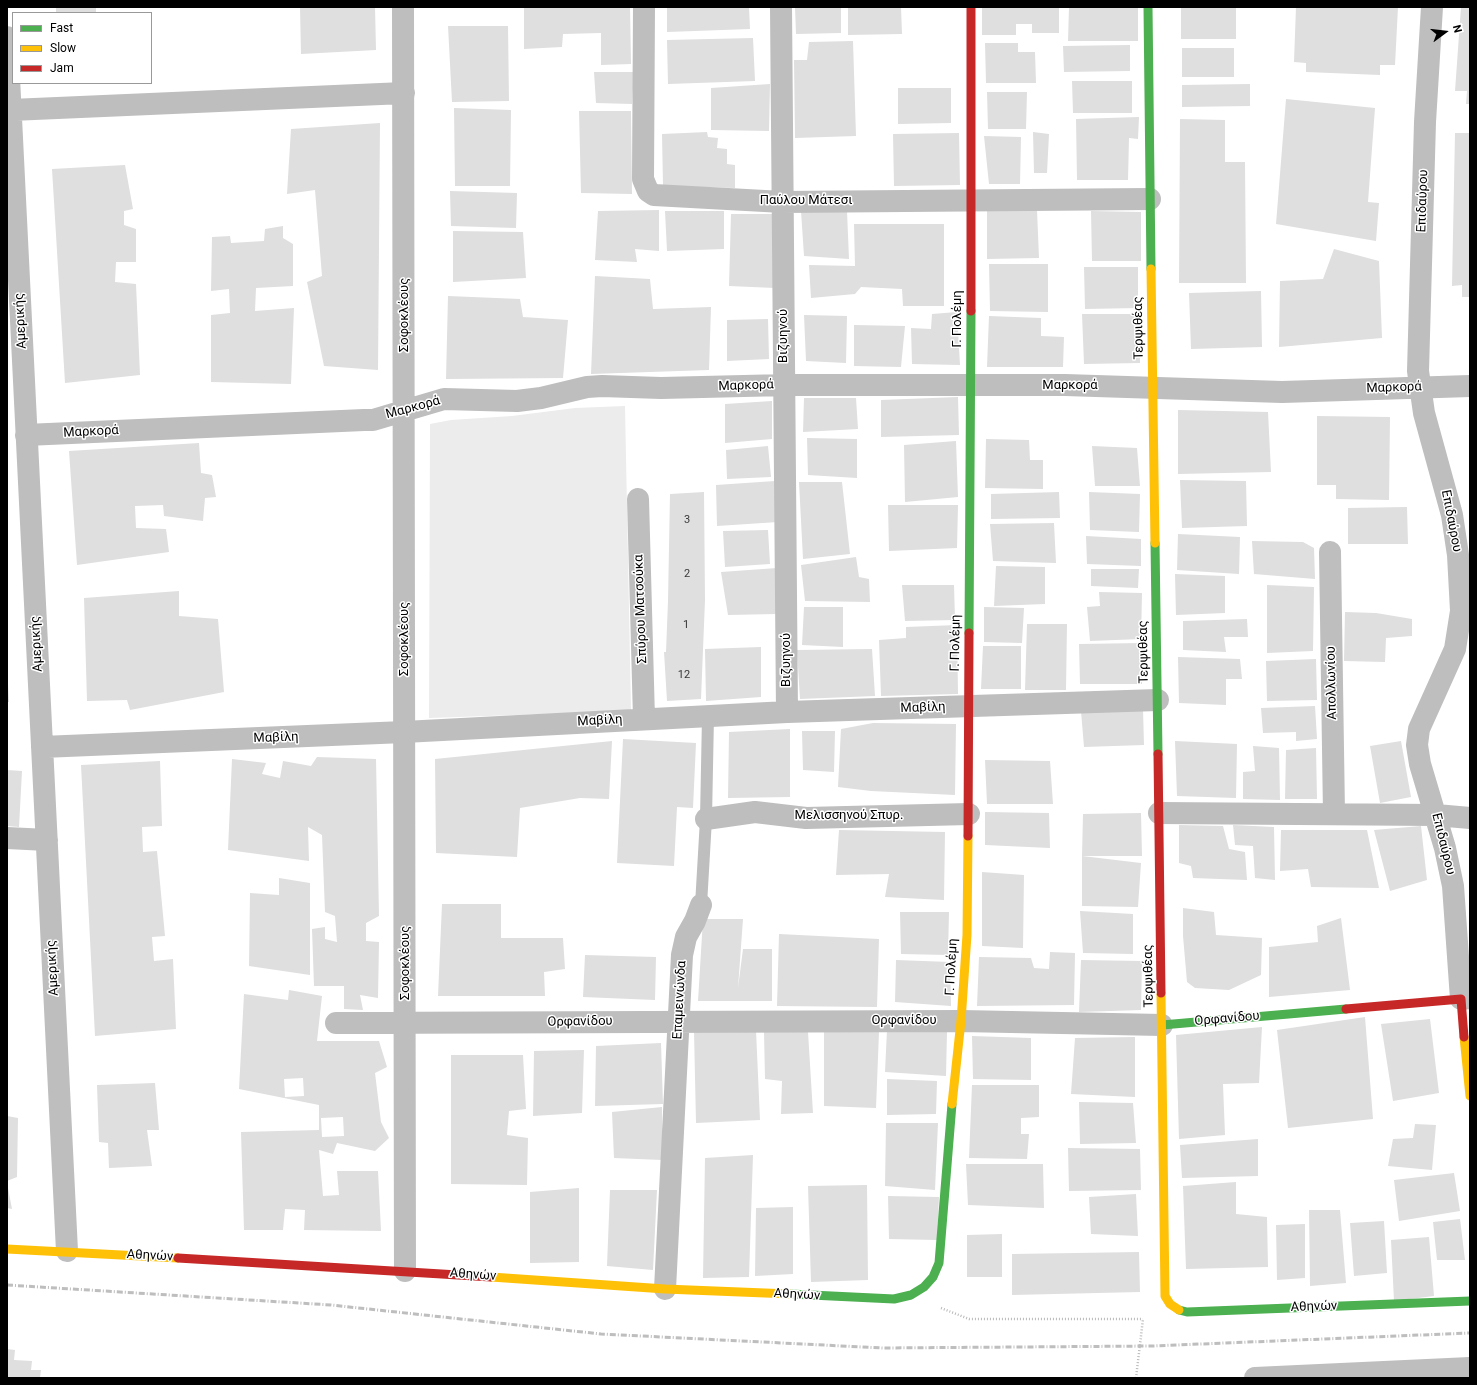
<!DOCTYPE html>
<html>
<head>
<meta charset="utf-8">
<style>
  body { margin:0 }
  #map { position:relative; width:1477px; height:1385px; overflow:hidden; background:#fff; font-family:Roboto,sans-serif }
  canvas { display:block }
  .frame { position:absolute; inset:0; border:8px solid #000; pointer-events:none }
  .legend { position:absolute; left:12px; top:12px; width:140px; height:72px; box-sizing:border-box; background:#fff; border:1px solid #999; margin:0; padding:5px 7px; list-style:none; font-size:12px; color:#000 }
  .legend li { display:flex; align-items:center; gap:8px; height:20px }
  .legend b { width:20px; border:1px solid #999 }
  .north { position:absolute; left:1425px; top:12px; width:40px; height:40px; -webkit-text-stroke:3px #fff; paint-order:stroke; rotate:75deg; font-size:11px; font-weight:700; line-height:16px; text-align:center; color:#000 }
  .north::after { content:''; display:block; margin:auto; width:14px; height:18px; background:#000; clip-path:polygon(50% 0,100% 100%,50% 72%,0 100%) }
</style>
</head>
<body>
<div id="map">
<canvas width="1477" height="1385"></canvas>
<div class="frame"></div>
<ul class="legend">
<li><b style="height:5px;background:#4caf50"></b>Fast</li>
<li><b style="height:5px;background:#ffc107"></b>Slow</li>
<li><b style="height:5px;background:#c62828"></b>Jam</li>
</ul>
<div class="north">N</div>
</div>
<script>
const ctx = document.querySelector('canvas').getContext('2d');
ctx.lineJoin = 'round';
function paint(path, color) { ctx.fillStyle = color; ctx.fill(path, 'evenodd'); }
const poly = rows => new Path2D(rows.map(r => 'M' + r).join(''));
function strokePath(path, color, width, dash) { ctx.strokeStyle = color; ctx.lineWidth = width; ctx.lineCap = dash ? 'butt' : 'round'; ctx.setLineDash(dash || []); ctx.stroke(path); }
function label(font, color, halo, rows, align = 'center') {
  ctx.font = font + ' Roboto,sans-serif'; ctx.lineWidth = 3; ctx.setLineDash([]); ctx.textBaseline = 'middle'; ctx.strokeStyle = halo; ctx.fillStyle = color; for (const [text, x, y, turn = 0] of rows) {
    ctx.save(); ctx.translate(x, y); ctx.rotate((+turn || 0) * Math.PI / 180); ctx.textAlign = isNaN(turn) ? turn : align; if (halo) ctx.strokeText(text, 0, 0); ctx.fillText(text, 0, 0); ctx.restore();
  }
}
const green = poly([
  [625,406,631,711,429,718,430,424,451,420,512,416,575,408]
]);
const building = poly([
  [56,7,96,7,96,13,56,13],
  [300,7,375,7,376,50,301,54],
  [524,7,630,7,631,64,601,65,601,33,563,34,562,47,524,49],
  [667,7,749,7,750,29,667,32],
  [795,7,841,7,841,33,796,34],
  [848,7,901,7,902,34,848,35],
  [982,7,1059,7,1059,33,1032,33,1032,24,1016,24,1016,35,982,35],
  [1069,7,1138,7,1138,41,1068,41],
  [1181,7,1236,7,1236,39,1181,39],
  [1296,7,1398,7,1395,65,1380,65,1380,75,1306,72,1306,63,1294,62],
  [1461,7,1470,8,1470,104,1466,104,1467,91,1455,91],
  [448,26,508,26,509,101,452,102],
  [753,38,755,81,668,84,667,40],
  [853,41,856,136,795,138,794,60,807,60,809,42],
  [985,43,1018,43,1018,52,1035,52,1036,83,986,83],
  [1130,45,1130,71,1064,72,1063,46],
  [1182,48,1234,48,1234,77,1182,77],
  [594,72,634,72,632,104,596,103],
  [1072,81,1132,81,1132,113,1073,113],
  [770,84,769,131,711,130,711,88],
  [1250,84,1250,106,1182,107,1182,85],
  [898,88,951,88,951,123,898,124],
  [987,92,1027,92,1026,129,988,129],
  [1286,99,1375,108,1368,202,1379,203,1376,241,1276,224],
  [454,108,511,110,510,186,455,186],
  [579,111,631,111,632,194,581,193],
  [1139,117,1138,139,1129,138,1128,180,1077,180,1076,119],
  [1180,119,1225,120,1225,162,1245,162,1246,283,1179,283],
  [380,123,378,370,324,366,307,282,322,276,315,190,287,194,291,129],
  [707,132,708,137,718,138,717,148,727,149,727,164,735,165,735,188,663,186,662,134],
  [1033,132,1049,134,1047,173,1034,173],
  [959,133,960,185,894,186,893,134],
  [1455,133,1470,133,1470,297,1462,297,1462,285,1452,286],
  [984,136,1021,137,1020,184,989,184],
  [125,165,133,209,124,211,124,225,136,229,136,262,116,262,115,282,136,284,140,375,65,383,52,169],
  [450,191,517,193,516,228,451,226],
  [987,208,1037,210,1039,258,987,259],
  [659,210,659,251,635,249,637,262,595,260,598,211],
  [665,211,724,211,724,249,667,251],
  [801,211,847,211,849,259,804,256],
  [1091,211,1141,212,1141,261,1092,261],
  [731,214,772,214,775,288,729,286],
  [854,224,944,224,944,306,903,306,902,289,861,287,855,294,811,298,809,265,855,266],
  [283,226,283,238,293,244,293,286,256,288,255,311,294,308,291,384,211,382,211,315,230,313,229,289,211,291,212,237,230,236,231,243,264,241,265,229],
  [453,231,523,232,526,278,453,282],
  [1334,249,1379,261,1382,338,1279,347,1280,281,1323,279],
  [989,264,1048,264,1048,312,990,311],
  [1084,267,1138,267,1138,308,1085,309],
  [595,276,650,279,653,309,711,307,709,370,591,374],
  [1261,291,1262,347,1191,349,1189,293],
  [448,296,520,299,523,317,568,320,563,378,446,379],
  [957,312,960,365,912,364,911,328,931,329,932,314],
  [1082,314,1139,314,1140,363,1084,364],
  [804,315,847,316,846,363,806,361],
  [989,316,1041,318,1041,336,1064,337,1063,367,987,367],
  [768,319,769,359,727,361,727,320],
  [854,325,905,326,901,367,854,366],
  [958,397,959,435,881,437,881,400],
  [804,398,856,398,858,429,803,432],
  [772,401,772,439,725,443,725,404],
  [1178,410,1268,412,1271,472,1178,474],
  [1317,416,1390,417,1389,500,1336,499,1336,485,1317,485],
  [807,438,857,439,857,478,808,475],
  [986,439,1029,440,1030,460,1043,460,1043,489,985,488],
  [956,441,958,497,905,502,904,445],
  [199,443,201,473,212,475,216,497,205,498,203,521,164,516,163,505,135,506,136,528,166,529,169,552,77,565,69,451],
  [768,446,771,477,727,479,726,450],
  [1092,446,1137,448,1140,486,1095,486],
  [1180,480,1246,481,1247,526,1182,528],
  [775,481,778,522,717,526,716,485],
  [799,482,842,482,850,554,803,559],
  [704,492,705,600,701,699,667,701,664,652,666,652,668,601,670,494],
  [1059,492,1060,518,991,519,991,494],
  [1089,492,1140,494,1139,532,1090,530],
  [888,505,958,505,957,548,889,551],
  [1407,507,1408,544,1348,544,1348,508],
  [1054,523,1056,563,993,561,990,524],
  [768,530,770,564,725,567,723,531],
  [1178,534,1240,537,1239,574,1177,570],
  [1086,536,1141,539,1141,566,1087,564],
  [1252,541,1303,542,1314,548,1315,579,1254,574],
  [856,557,859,577,869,579,870,602,805,601,801,565],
  [996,566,1045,567,1045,604,994,606],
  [777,568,776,614,728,615,721,572],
  [1091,569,1139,569,1138,588,1091,586],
  [1175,574,1225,576,1225,613,1176,615],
  [902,585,954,585,955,620,905,621],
  [1267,585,1314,587,1313,651,1267,653],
  [179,591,179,616,218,619,224,692,130,710,127,700,87,701,84,598],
  [1099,592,1142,593,1141,639,1090,641,1087,607,1100,606],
  [804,607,843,607,843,647,802,645],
  [984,607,1024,608,1022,643,984,642],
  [1345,612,1376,613,1412,619,1412,636,1386,638,1385,662,1344,661],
  [1247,619,1248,637,1224,637,1226,652,1183,650,1183,621],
  [1027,624,1067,624,1066,690,1025,690],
  [957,625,958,694,881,696,879,640,906,638,906,627],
  [1142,643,1142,684,1080,684,1079,644],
  [983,646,1021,646,1021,689,981,689],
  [761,647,761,697,706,701,705,649],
  [872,649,875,696,800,699,797,650],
  [1178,657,1240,659,1242,679,1226,679,1226,705,1179,703],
  [1316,659,1317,700,1267,701,1266,661],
  [7,684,8,684,9,702,7,702],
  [1315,706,1317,739,1296,741,1296,732,1263,733,1261,708],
  [1143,709,1144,745,1084,747,1081,711],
  [873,723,956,724,955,795,871,791,838,787,841,729],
  [790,729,790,797,728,798,729,732],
  [802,731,835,731,834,772,803,770],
  [623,739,696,743,693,808,677,807,674,866,617,863],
  [612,741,609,799,580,798,520,808,517,857,436,853,435,759],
  [1175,741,1237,744,1236,798,1177,796],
  [1401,741,1411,797,1380,803,1370,746],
  [1253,746,1279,748,1280,800,1243,799,1243,772,1255,771],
  [1316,748,1317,799,1285,799,1286,750],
  [317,757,376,759,379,916,366,923,366,941,379,942,378,998,360,995,363,1010,344,1009,344,986,314,986,312,929,325,927,325,939,337,942,335,916,325,912,322,835,308,827,309,861,228,850,232,759,266,763,262,774,280,778,283,761,311,766],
  [985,760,1050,761,1053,804,987,804],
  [160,761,162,826,142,827,143,852,157,851,165,936,152,937,154,961,173,959,176,1029,95,1036,81,765],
  [7,770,22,771,19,827,7,826],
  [985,812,1049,813,1050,848,985,845],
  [1141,813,1142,856,1082,856,1083,814],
  [1179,825,1223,826,1229,849,1245,852,1247,880,1193,878,1191,866,1179,863],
  [1233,825,1274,827,1275,880,1255,878,1253,846,1235,845],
  [1421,826,1427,880,1390,891,1374,830],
  [839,830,945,832,944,900,885,897,889,874,836,875],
  [1281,830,1367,830,1379,888,1311,887,1308,869,1280,871],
  [1082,856,1141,863,1138,907,1082,906],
  [982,872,1024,875,1023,948,982,946],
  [279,878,310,883,310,975,249,966,250,893,279,895],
  [442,904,501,904,501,938,563,938,565,969,544,972,545,996,438,996],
  [1183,908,1214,912,1216,935,1262,938,1261,975,1229,990,1195,988,1187,982,1183,936],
  [1080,911,1133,914,1133,954,1083,953],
  [900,912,949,912,948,955,901,954],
  [1341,918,1350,990,1269,997,1269,947,1318,942,1317,926],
  [703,919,743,919,738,988,743,949,772,949,772,1001,698,1001],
  [779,934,879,939,877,1007,777,1006],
  [1050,952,1075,953,1074,1005,977,1006,979,957,1031,958,1034,968,1049,969],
  [585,955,656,957,655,1000,583,997],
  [896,960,950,962,951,1006,895,1002],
  [1081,960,1142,961,1141,1010,1079,1012],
  [289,990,322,996,317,1041,379,1041,387,1067,375,1073,381,1122,389,1138,375,1151,337,1143,333,1154,319,1150,323,1196,339,1195,337,1171,378,1171,381,1231,304,1230,305,1210,285,1209,283,1230,244,1230,241,1132,319,1130,319,1105,239,1089,244,994,288,1000],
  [303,1078,304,1096,285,1097,284,1079],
  [343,1117,344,1136,322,1137,321,1118],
  [1365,1017,1373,1119,1288,1128,1277,1030],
  [1430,1019,1439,1093,1393,1101,1381,1024],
  [1262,1027,1259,1083,1223,1084,1225,1135,1179,1139,1176,1035],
  [756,1030,760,1120,696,1123,694,1031],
  [887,1030,947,1032,946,1076,885,1072],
  [824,1031,879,1032,876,1108,824,1106],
  [764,1032,808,1032,813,1113,781,1114,782,1081,765,1079],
  [972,1036,1031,1038,1031,1080,973,1079],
  [1135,1037,1135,1097,1071,1094,1075,1038],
  [661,1043,663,1104,595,1106,596,1046],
  [584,1050,582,1113,533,1116,534,1051],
  [451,1055,523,1055,526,1109,509,1111,507,1135,528,1138,527,1185,451,1184],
  [887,1079,937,1081,936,1114,887,1115],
  [155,1083,159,1130,147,1130,152,1166,109,1168,108,1143,99,1142,97,1085],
  [972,1085,1039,1085,1039,1117,1021,1118,1021,1134,1029,1134,1027,1159,969,1158],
  [1079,1102,1133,1103,1136,1143,1080,1144],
  [662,1107,662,1160,614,1158,612,1112],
  [7,1116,18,1118,17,1177,7,1181],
  [886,1123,938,1123,935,1190,885,1186],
  [1415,1124,1436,1125,1432,1170,1388,1166,1393,1139,1413,1138],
  [1258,1139,1258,1176,1182,1178,1180,1145],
  [1068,1148,1140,1149,1141,1190,1069,1191],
  [753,1155,749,1277,703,1278,705,1158],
  [966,1164,1043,1164,1044,1208,968,1205],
  [1454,1173,1460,1211,1399,1221,1394,1180],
  [1236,1182,1236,1214,1267,1217,1268,1267,1186,1269,1183,1186],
  [867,1185,868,1280,811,1282,808,1186],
  [7,1188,8,1188,12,1209,7,1208],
  [579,1188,579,1262,530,1263,530,1192],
  [610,1190,657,1190,653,1270,607,1266],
  [1136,1194,1138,1236,1091,1234,1089,1197],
  [888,1196,939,1197,937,1240,889,1239],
  [793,1207,793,1274,755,1276,756,1208],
  [1309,1210,1340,1210,1346,1283,1310,1286],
  [1460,1219,1465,1260,1437,1260,1433,1222],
  [1384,1221,1387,1273,1354,1276,1350,1223],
  [1305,1224,1305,1278,1277,1280,1276,1225],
  [1002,1234,1002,1277,967,1277,967,1235],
  [1429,1237,1434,1296,1394,1301,1391,1240],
  [1139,1252,1140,1292,1012,1295,1012,1254],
  [7,1349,15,1350,14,1360,32,1361,31,1370,41,1370,40,1378,7,1378]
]);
const path = poly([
  [941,1308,969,1319,1143,1319],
  [1136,1378,1143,1319]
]);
const lane = poly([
  [701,905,706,819,708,716]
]);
const street = poly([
  [403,7,405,1271],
  [644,7,643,179,648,191,654,195,783,202,1150,199],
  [781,7,787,712],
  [1432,7,1425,122,1418,371,1424,413,1452,515,1458,555,1461,611,1455,649,1419,729,1417,745,1420,764,1445,848,1453,886,1461,999,1470,998],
  [7,37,67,1251],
  [11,110,404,93],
  [26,435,364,420,373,420,444,399,517,401,541,398,587,387,602,386,661,388,785,385,1065,385,1282,392,1470,386],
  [638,499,644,719],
  [1330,552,1334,814],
  [42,747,404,732,787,712,1158,700],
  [1159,813,1436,815,1470,818],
  [706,819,755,812,806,818,969,814],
  [7,838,47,840],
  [336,1023,961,1021,1162,1025],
  [665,1289,682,955,686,937,695,921,701,905],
  [1255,1378,1470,1368]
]);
const fast = poly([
  [1148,7,1151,269],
  [1155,543,1158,754],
  [969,633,971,311],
  [1162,1025,1346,1009],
  [790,1294,894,1299,911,1295,924,1287,933,1277,939,1263,952,1104],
  [1179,1310,1187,1312,1470,1301]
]);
const slow = poly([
  [1151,269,1155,543],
  [1161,993,1165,1296,1170,1304,1179,1310],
  [1464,1037,1470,1096],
  [952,1104,961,1021,967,935,968,836],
  [7,1249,178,1258],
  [491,1277,665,1289,790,1294]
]);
const jam = poly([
  [971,7,971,311],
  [1158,754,1161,993],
  [968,836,969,633],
  [1346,1009,1461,999,1464,1037],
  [178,1258,491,1277]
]);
const rail = poly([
  [7,1285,331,1305,601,1334,883,1348,1152,1346,1470,1333]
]);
const numberNames = [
  ["3",687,520],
  ["2",687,574],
  ["1",686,625],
  ["12",684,675]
];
const streetNames = [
  ["Παύλου Μάτεσι",806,201],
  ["Επιδαύρου",1423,201,-88],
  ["Σοφοκλέους",405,315,-90],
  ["Γ. Πολέμη",958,319,-90],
  ["Αμερικής",21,321,-93],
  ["Τερψιθέας",1139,328,-91],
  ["Βιζυηνού",784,336,-90],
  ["Μαρκορά",746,386,-2],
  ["Μαρκορά",1070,386],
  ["Μαρκορά",1394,388,-2],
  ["Μαρκορά",413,408,-15],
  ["Μαρκορά",91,432,-3],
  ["Επιδαύρου",1451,521,79],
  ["Σπύρου Ματσούκα",641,609,-92],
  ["Σοφοκλέους",405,639,-90],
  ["Γ. Πολέμη",956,643,-89],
  ["Αμερικής",37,644,-93],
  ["Τερψιθέας",1144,652,-91],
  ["Βιζυηνού",787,660,-90],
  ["Απολλωνίου",1332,683,-91],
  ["Μαβίλη",923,708,-2],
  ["Μαβίλη",600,721,-3],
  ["Μαβίλη",276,738,-2],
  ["Μελισσηνού Σπυρ.",849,816],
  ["Επιδαύρου",1443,844,76],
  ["Σοφοκλέους",406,963,-90],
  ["Γ. Πολέμη",952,967,-87],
  ["Αμερικής",53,968,-93],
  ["Τερψιθέας",1149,976,-91],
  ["Επαμεινώνδα",680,1000,-87],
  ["Ορφανίδου",1227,1019,-5],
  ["Ορφανίδου",904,1021],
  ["Ορφανίδου",580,1022,-1],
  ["Αθηνών",150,1256,3],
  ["Αθηνών",473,1275,4],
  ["Αθηνών",797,1295,3],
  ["Αθηνών",1314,1307,-2]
];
paint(green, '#ececec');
paint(building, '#dfdfdf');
strokePath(path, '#b9b9b9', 2.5, [1, 2]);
strokePath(lane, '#bebebe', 12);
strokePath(street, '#bebebe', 22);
strokePath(fast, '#4caf50', 9);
strokePath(slow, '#ffc107', 9);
strokePath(jam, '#c62828', 9);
strokePath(rail, '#bebebe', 3, [6, 2, 1, 2]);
label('11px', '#383838', null, numberNames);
label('13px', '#000', '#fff', streetNames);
</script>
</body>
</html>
